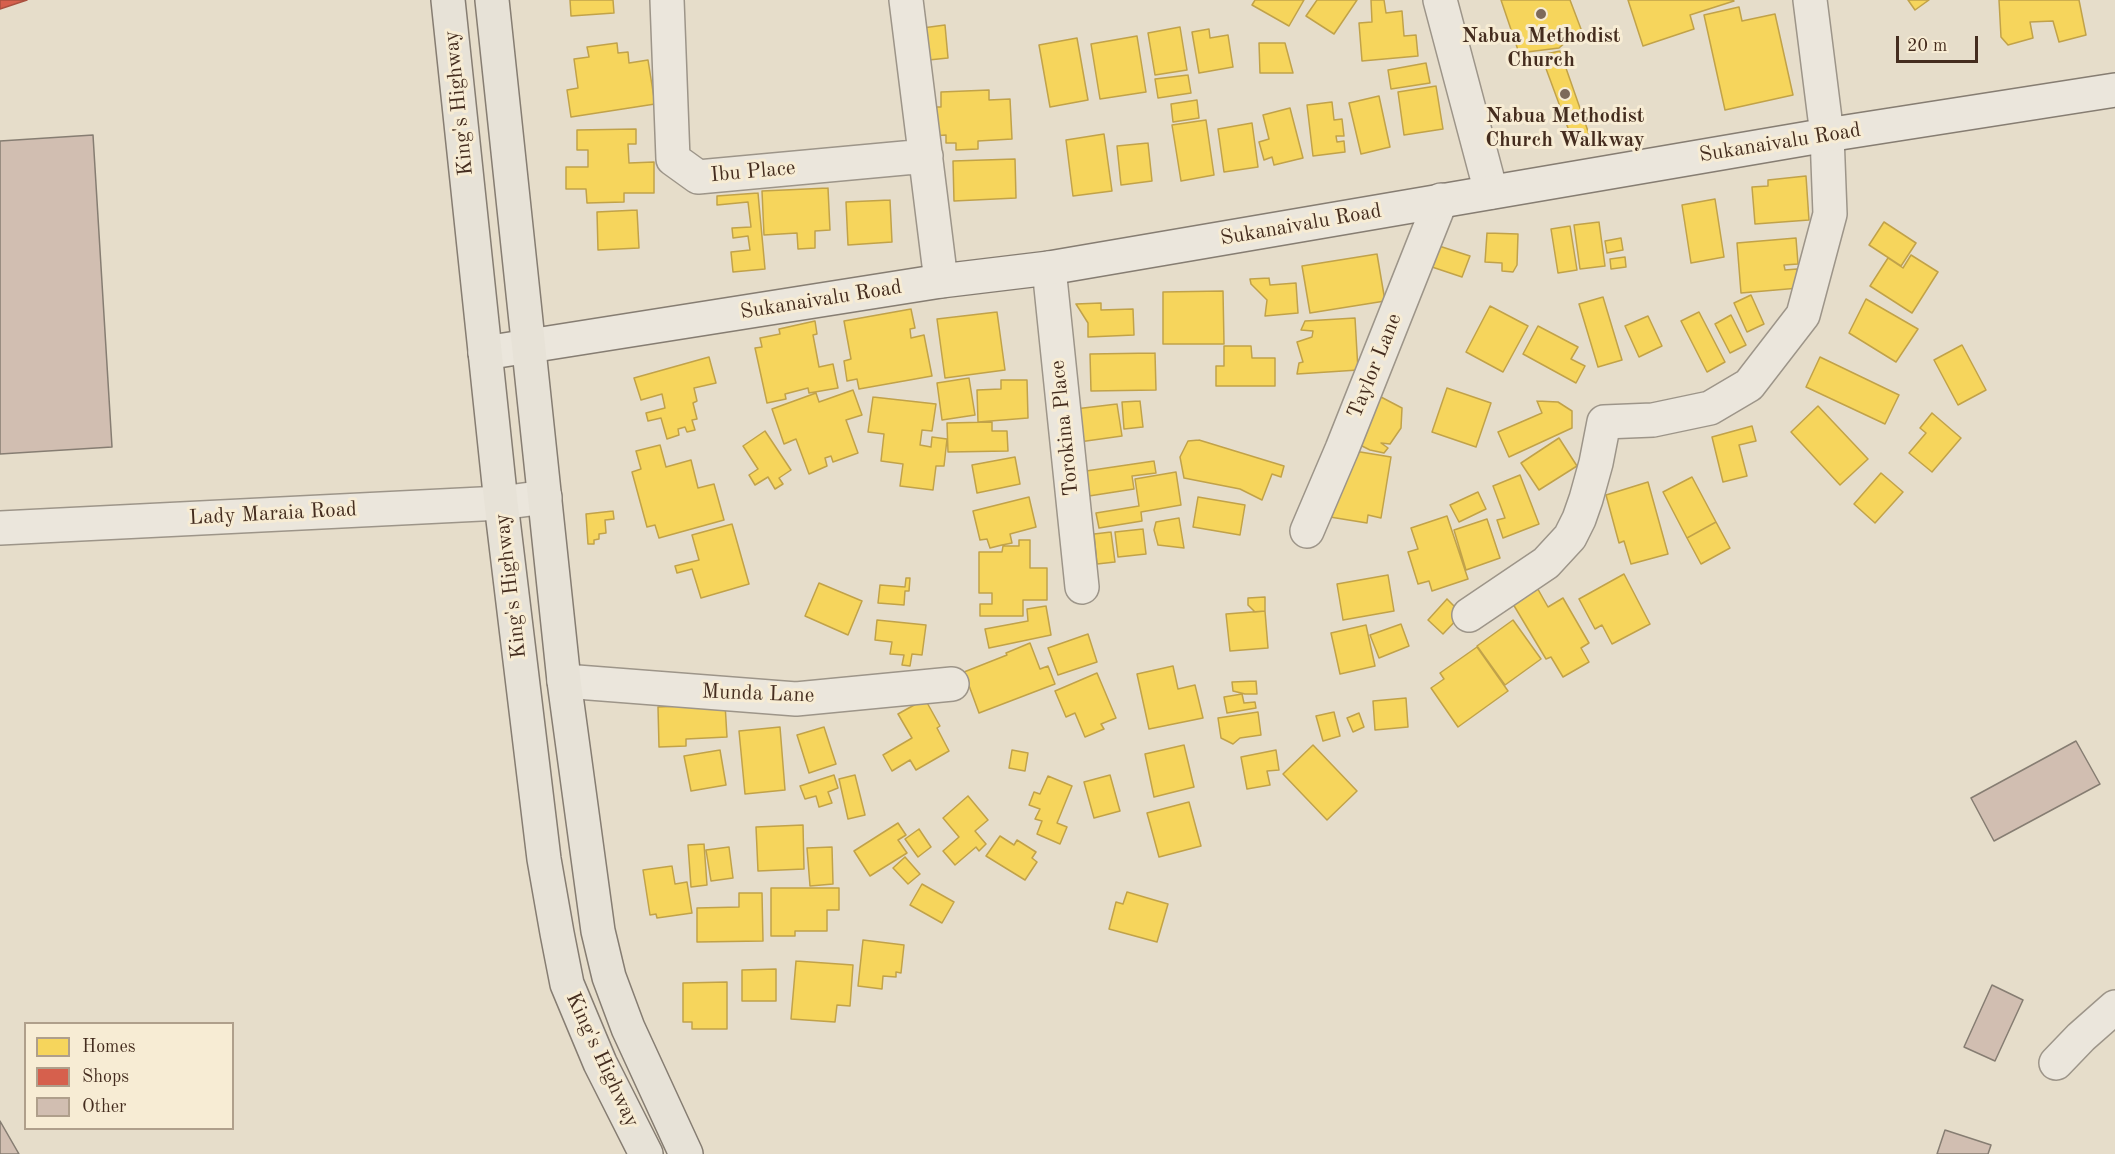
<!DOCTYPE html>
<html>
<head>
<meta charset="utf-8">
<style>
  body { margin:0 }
  #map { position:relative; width:2115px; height:1154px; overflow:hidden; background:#e6ddca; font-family:"Old Standard TT",serif }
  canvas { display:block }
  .legend { position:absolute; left:24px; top:1022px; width:210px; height:108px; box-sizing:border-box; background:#f7ecd4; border:2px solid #af9f8b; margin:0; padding:8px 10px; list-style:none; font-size:18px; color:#442c1e }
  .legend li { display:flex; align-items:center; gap:12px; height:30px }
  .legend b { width:30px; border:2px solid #af9f8b }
  .scale { position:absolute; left:1896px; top:36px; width:82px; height:27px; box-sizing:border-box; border:3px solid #442c1e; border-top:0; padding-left:8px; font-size:18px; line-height:21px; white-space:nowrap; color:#442c1e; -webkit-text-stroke:4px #f7ecd4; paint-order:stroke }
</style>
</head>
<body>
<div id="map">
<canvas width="2115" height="1154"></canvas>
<ul class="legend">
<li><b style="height:16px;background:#f6d55c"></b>Homes</li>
<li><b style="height:16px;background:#d6604d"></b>Shops</li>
<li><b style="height:16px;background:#d1beb1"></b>Other</li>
</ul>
<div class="scale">20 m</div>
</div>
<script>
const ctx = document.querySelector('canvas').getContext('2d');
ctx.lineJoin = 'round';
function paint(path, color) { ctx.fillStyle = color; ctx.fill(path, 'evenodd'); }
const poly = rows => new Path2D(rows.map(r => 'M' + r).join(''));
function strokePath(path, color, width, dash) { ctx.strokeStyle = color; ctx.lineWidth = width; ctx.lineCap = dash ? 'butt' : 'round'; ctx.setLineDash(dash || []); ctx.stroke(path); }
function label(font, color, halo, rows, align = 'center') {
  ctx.font = font + ' "Old Standard TT",serif'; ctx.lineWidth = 6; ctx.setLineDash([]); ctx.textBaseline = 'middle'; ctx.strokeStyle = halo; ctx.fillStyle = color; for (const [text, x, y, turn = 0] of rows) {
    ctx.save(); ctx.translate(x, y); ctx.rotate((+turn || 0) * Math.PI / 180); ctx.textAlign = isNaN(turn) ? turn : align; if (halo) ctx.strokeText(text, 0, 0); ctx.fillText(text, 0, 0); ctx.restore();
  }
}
const homes = poly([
  [570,0,613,0,614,13,571,16,570,0],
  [1255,0,1304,0,1289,26,1252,5,1255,0],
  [1317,0,1357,0,1334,34,1306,16,1317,0],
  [1371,0,1384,0,1386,13,1402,11,1404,36,1416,35,1418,56,1362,61,1359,23,1372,22,1371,0],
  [1501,0,1570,0,1581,29,1559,48,1519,53,1501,0],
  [1628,0,1733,0,1734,1,1690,15,1694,29,1643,46,1628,0],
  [1908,0,1929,0,1915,10,1908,0],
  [1999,0,2079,0,2086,35,2059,42,2053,21,2030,22,2033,38,2008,45,2001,37,1999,0],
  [1739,7,1742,21,1775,14,1793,95,1725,110,1704,15,1739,7],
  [945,25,948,58,919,61,915,29,945,25],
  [1180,27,1187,70,1155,75,1148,33,1180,27],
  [1209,29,1210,38,1228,35,1233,67,1199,73,1192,32,1209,29],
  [1137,36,1146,92,1100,99,1091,44,1137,36],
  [1077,38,1088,100,1050,107,1039,45,1077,38],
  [617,43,618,53,628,52,629,63,648,60,655,104,571,117,567,90,578,88,574,59,589,57,587,47,617,43],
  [1259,43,1285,43,1293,73,1260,73,1259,43],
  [1560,51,1589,134,1572,139,1541,55,1560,51],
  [1426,63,1430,83,1391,89,1388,70,1426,63],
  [1188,75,1191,93,1158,98,1155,79,1188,75],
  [1436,86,1443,129,1404,135,1398,92,1436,86],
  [989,90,989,100,1010,99,1012,139,978,141,978,149,956,150,956,143,946,143,946,135,932,136,930,107,941,107,941,92,989,90],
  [1379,96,1390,147,1361,154,1349,103,1379,96],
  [1197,100,1199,118,1173,122,1171,104,1197,100],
  [1332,102,1334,120,1342,119,1344,136,1336,136,1337,142,1344,141,1345,152,1313,156,1307,105,1332,102],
  [1290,108,1303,158,1274,165,1272,157,1264,160,1259,142,1269,139,1263,115,1290,108],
  [1206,120,1214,175,1181,181,1172,125,1206,120],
  [1252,123,1258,167,1224,172,1218,129,1252,123],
  [636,129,636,144,628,144,629,163,654,162,654,193,624,193,624,202,587,203,586,189,566,189,566,167,588,167,588,150,577,150,577,130,636,129],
  [1104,134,1112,191,1073,196,1066,140,1104,134],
  [1148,143,1152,181,1121,185,1117,146,1148,143],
  [1015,159,1016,198,954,201,953,161,1015,159],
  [1806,176,1809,220,1755,224,1752,187,1768,186,1768,180,1806,176],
  [828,188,830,230,815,231,815,248,798,249,797,233,764,235,762,191,828,188],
  [758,193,765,269,733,272,731,252,750,250,748,236,733,238,732,228,751,227,748,202,717,205,717,196,758,193],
  [1715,199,1724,257,1691,263,1682,205,1715,199],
  [890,200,892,242,848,245,846,202,890,200],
  [637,210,639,248,598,250,597,212,637,210],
  [1599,222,1605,266,1580,269,1574,225,1599,222],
  [1884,222,1916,243,1901,266,1869,245,1884,222],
  [1570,226,1577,270,1558,273,1551,229,1570,226],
  [1487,233,1518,234,1517,265,1513,272,1502,271,1502,263,1485,262,1487,233],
  [1621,238,1623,250,1607,253,1605,241,1621,238],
  [1796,238,1798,264,1784,265,1785,270,1797,269,1799,288,1741,293,1737,243,1796,238],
  [1436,245,1470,256,1462,277,1429,266,1436,245],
  [1377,254,1385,301,1310,313,1302,266,1377,254],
  [1911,255,1938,272,1912,313,1870,286,1888,258,1903,268,1911,255],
  [1625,257,1626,267,1611,269,1610,259,1625,257],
  [1269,278,1270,285,1296,283,1298,313,1265,316,1267,300,1251,284,1250,279,1269,278],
  [1223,291,1224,344,1163,344,1163,292,1223,291],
  [1751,295,1764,324,1747,332,1734,303,1751,295],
  [1603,297,1622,360,1598,367,1579,304,1603,297],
  [1866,299,1918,329,1896,362,1849,333,1866,299],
  [1101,303,1101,310,1133,309,1134,335,1088,337,1088,323,1076,304,1101,303],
  [1490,306,1528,326,1503,372,1466,352,1490,306],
  [911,309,915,328,910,329,911,338,924,335,932,376,859,389,857,379,847,381,844,361,851,359,844,321,911,309],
  [997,312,1005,370,945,378,937,319,997,312],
  [1699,312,1725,362,1707,372,1681,321,1699,312],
  [1731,315,1746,345,1730,353,1715,324,1731,315],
  [1648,316,1662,346,1639,357,1625,326,1648,316],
  [1355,318,1358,370,1297,374,1299,363,1303,362,1297,342,1312,337,1313,331,1301,330,1305,321,1355,318],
  [815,321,817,334,813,335,819,367,833,364,838,388,809,393,808,388,785,394,786,399,767,403,755,348,762,347,760,338,780,334,779,329,815,321],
  [1538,326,1578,347,1571,359,1585,366,1576,383,1523,354,1538,326],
  [1962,345,1986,390,1958,405,1934,360,1962,345],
  [1224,346,1251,346,1252,358,1275,358,1275,386,1216,386,1216,366,1224,366,1224,346],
  [1155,353,1156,390,1091,391,1090,354,1155,353],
  [709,357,716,383,694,388,697,401,693,403,697,419,692,420,695,430,687,432,685,427,678,429,679,435,667,439,661,418,648,421,646,413,665,408,662,394,641,400,634,378,709,357],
  [1820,357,1899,395,1885,424,1806,387,1820,357],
  [969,378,975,415,942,420,937,383,969,378],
  [1001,380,1027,380,1028,418,978,422,977,390,1001,389,1001,380],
  [1447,388,1491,403,1476,447,1432,432,1447,388],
  [853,390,862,415,846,420,858,453,833,462,831,456,825,458,827,466,809,474,796,439,784,444,772,409,816,393,819,402,853,390],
  [873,397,936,404,932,431,922,430,920,445,931,447,932,437,947,439,944,466,936,466,933,490,900,486,903,464,881,461,884,434,868,432,873,397],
  [1381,397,1402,408,1401,428,1390,444,1381,443,1388,448,1384,453,1370,450,1358,444,1359,437,1381,397],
  [1140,401,1143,427,1124,429,1122,402,1140,401],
  [1537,401,1558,402,1572,411,1572,428,1509,457,1498,432,1542,413,1537,401],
  [1117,404,1122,436,1079,442,1075,409,1117,404],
  [1818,406,1868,459,1840,485,1791,432,1818,406],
  [1932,413,1961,438,1932,472,1909,453,1926,433,1920,428,1932,413],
  [992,422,992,431,1007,431,1008,451,948,452,947,423,992,422],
  [1752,426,1756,441,1739,445,1747,476,1723,482,1712,437,1752,426],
  [765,431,791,470,779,478,783,484,775,489,768,477,755,485,749,475,758,469,743,446,765,431],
  [1559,438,1577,466,1539,490,1521,463,1559,438],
  [1199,440,1284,466,1281,477,1272,474,1262,500,1240,489,1184,478,1180,457,1188,441,1199,440],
  [660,445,666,467,691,460,698,488,714,484,724,520,659,538,655,525,647,527,632,472,641,469,636,451,660,445],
  [1342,449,1391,457,1381,518,1368,515,1367,523,1330,517,1342,449],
  [1015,457,1020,484,977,493,972,465,1015,457],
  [1154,461,1156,473,1132,476,1134,489,1089,496,1086,471,1154,461],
  [1176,472,1181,505,1141,512,1142,521,1099,528,1096,513,1139,506,1135,479,1176,472],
  [1881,473,1903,492,1875,523,1854,504,1881,473],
  [1520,475,1539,524,1503,538,1497,520,1505,518,1493,486,1520,475],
  [1692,477,1716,522,1687,538,1663,492,1692,477],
  [1648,482,1668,554,1631,564,1624,541,1619,543,1606,495,1648,482],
  [1478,492,1486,509,1459,522,1450,505,1478,492],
  [1029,497,1036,527,1010,534,1012,543,1002,545,990,548,987,539,980,540,973,511,1029,497],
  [1198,497,1245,505,1240,535,1193,527,1198,497],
  [613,511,614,519,605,520,606,533,599,534,599,539,594,540,594,544,588,544,586,514,613,511],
  [1447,516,1468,579,1432,591,1429,581,1418,584,1408,552,1418,549,1411,528,1447,516],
  [1179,518,1184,548,1158,545,1154,530,1156,522,1179,518],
  [1487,519,1500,558,1466,570,1454,530,1487,519],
  [1716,522,1730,548,1701,564,1687,538,1716,522],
  [732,524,749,584,701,598,692,569,677,573,675,566,699,560,692,535,732,524],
  [1143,529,1146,554,1118,557,1115,532,1143,529],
  [1111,532,1115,562,1097,564,1094,534,1111,532],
  [1019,540,1030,540,1030,568,1047,568,1047,600,1023,600,1023,616,980,616,980,604,992,604,992,593,979,593,979,552,1002,552,1003,546,1019,546,1019,540],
  [1624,574,1650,624,1612,644,1602,625,1595,629,1579,599,1624,574],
  [1388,575,1394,611,1343,620,1337,584,1388,575],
  [906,578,910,578,909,591,905,591,904,605,878,603,880,585,905,587,906,578],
  [819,583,862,601,848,635,805,616,819,583],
  [1535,584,1548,607,1563,598,1589,643,1581,648,1589,662,1563,677,1551,657,1546,659,1510,599,1535,584],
  [1265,597,1265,611,1255,612,1248,605,1248,598,1265,597],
  [1447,599,1462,614,1443,634,1428,620,1447,599],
  [1046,606,1051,635,989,648,985,629,1028,621,1027,609,1046,606],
  [1265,611,1268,648,1230,651,1226,614,1265,611],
  [877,620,926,625,922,655,912,654,910,666,902,665,904,655,890,654,892,642,875,640,877,620],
  [1513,620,1541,659,1505,685,1477,646,1513,620],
  [1401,624,1409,646,1379,658,1370,635,1401,624],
  [1366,625,1375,666,1340,674,1331,633,1366,625],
  [1088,634,1097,662,1058,675,1048,648,1088,634],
  [1030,643,1040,669,1048,666,1055,684,979,713,964,672,1007,655,1006,653,1030,643],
  [1477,647,1508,691,1458,727,1431,688,1444,679,1440,673,1477,647],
  [1173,666,1178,689,1195,685,1203,718,1149,729,1137,674,1173,666],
  [1097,673,1116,718,1101,724,1104,729,1085,737,1075,713,1066,717,1055,691,1097,673],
  [1256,681,1257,694,1245,694,1233,691,1232,682,1256,681],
  [1242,694,1244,703,1255,702,1256,708,1227,713,1224,697,1242,694],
  [1406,698,1408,727,1375,730,1373,701,1406,698],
  [925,699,940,726,937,728,949,751,916,770,910,760,892,771,883,755,912,738,898,714,925,699],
  [725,704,727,737,686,739,686,746,659,747,658,707,725,704],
  [1258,712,1261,735,1240,738,1233,744,1221,738,1218,718,1258,712],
  [1334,712,1340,736,1323,741,1316,716,1334,712],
  [1359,713,1364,727,1353,732,1347,718,1359,713],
  [780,727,785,790,745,794,739,731,780,727],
  [824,727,836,764,809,773,797,735,824,727],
  [1184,745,1194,787,1154,797,1145,754,1184,745],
  [1313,745,1357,791,1327,820,1283,774,1313,745],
  [720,750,726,785,691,791,684,756,720,750],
  [1012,750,1028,753,1025,771,1009,768,1012,750],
  [1276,750,1279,770,1267,771,1270,785,1247,789,1241,757,1276,750],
  [834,775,838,788,828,792,832,803,819,807,816,796,805,799,800,786,834,775],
  [855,775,865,815,848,819,839,779,855,775],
  [1110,775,1120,811,1094,818,1084,782,1110,775],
  [1048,776,1072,786,1057,823,1067,827,1060,844,1037,834,1042,821,1035,819,1040,809,1029,805,1034,792,1040,794,1048,776],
  [968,796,988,820,975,831,986,844,979,851,976,847,955,865,943,851,959,837,943,818,968,796],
  [1189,802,1201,846,1159,857,1147,813,1189,802],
  [898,823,906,835,898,840,907,853,870,876,854,851,898,823],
  [803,825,804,869,758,871,756,827,803,825],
  [919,829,931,847,918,857,905,839,919,829],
  [1000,836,1014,845,1017,840,1036,852,1032,858,1037,862,1025,880,986,856,1000,836],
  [704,844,707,885,691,887,688,845,704,844],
  [729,847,733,878,711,881,706,850,729,847],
  [832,847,833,884,810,886,807,848,832,847],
  [905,857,920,874,908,884,893,868,905,857],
  [672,866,675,884,687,882,692,913,657,918,656,914,650,915,643,870,672,866],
  [922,884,954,902,942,923,910,905,922,884],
  [771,888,839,888,839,910,827,910,827,931,795,931,795,936,771,936,771,888],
  [1127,892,1168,904,1157,942,1109,929,1116,902,1123,904,1127,892],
  [739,893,762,893,763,941,697,942,697,908,739,907,739,893],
  [863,940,904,945,901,973,896,972,896,977,883,976,882,989,858,986,863,940],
  [796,961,853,965,850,1006,837,1005,835,1022,791,1019,796,961],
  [776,969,776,1001,742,1001,742,970,776,969],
  [727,982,727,1029,692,1029,692,1022,683,1022,683,983,727,982]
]);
const shops = poly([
  [0,0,27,0,0,9,0,0]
]);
const building = poly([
  [93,135,112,447,0,454,0,141,93,135],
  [2076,741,2100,784,1994,841,1971,798,2076,741],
  [1992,985,2023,1000,1995,1061,1964,1047,1992,985],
  [0,1121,19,1154,0,1154,0,1121],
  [1945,1130,1991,1145,1988,1154,1937,1154,1945,1130]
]);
const minor = poly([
  [667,0,673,159,698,177,926,156],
  [906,0,941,281],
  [1440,0,1491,192],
  [1049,268,1082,587],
  [0,528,501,503,545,497],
  [1307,531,1342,449,1441,200],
  [1469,615,1546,563,1570,537,1579,519,1586,499,1596,463,1604,422,1653,420,1710,408,1749,385,1803,315,1830,214,1827,135,1810,0],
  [564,681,796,699,952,684],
  [2056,1063,2081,1037,2115,1007]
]);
const secondary = poly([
  [485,353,941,281,1049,268,1827,135,2115,90]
]);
const trunk = poly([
  [448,0,501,503,544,859,557,933,567,984,600,1063,646,1154],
  [492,0,564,681,598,931,609,977,628,1028,686,1154]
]);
const markers = [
  [1541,14,6,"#7d6a5a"],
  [1565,94,6,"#7d6a5a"]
];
const poiNames = [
  ["Nabua Methodist",1541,36],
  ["Church",1541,60],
  ["Nabua Methodist",1565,116],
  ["Church Walkway",1565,140]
];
const streetNames = [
  ["King's Highway",459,103,-96],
  ["Sukanaivalu Road",1780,143,-9],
  ["Ibu Place",753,172,-5],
  ["Sukanaivalu Road",1301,225,-10],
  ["Sukanaivalu Road",821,300,-9],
  ["Taylor Lane",1375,366,-68],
  ["Torokina Place",1065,428,-96],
  ["Lady Maraia Road",273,514,-3],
  ["King's Highway",511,586,-97],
  ["Munda Lane",758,694,2],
  ["King's Highway",602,1060,65]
];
paint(homes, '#f6d55c');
strokePath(homes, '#c1a249', 1.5);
paint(shops, '#d6604d');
strokePath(shops, '#aa503f', 1.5);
paint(building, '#d1beb1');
strokePath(building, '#867d72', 1.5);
strokePath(minor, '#9d9589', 36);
strokePath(secondary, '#867d72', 36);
strokePath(trunk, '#867d72', 36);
strokePath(minor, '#ebe6dc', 33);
strokePath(secondary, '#ebe6dc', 33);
strokePath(trunk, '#e7e2d7', 33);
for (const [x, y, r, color] of markers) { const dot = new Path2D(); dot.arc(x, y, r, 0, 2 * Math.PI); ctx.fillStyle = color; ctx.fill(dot); strokePath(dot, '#f7ecd4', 2); }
label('bold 21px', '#442c1e', '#f7ecd4', poiNames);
label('21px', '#442c1e', '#f7ecd4', streetNames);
</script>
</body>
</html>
